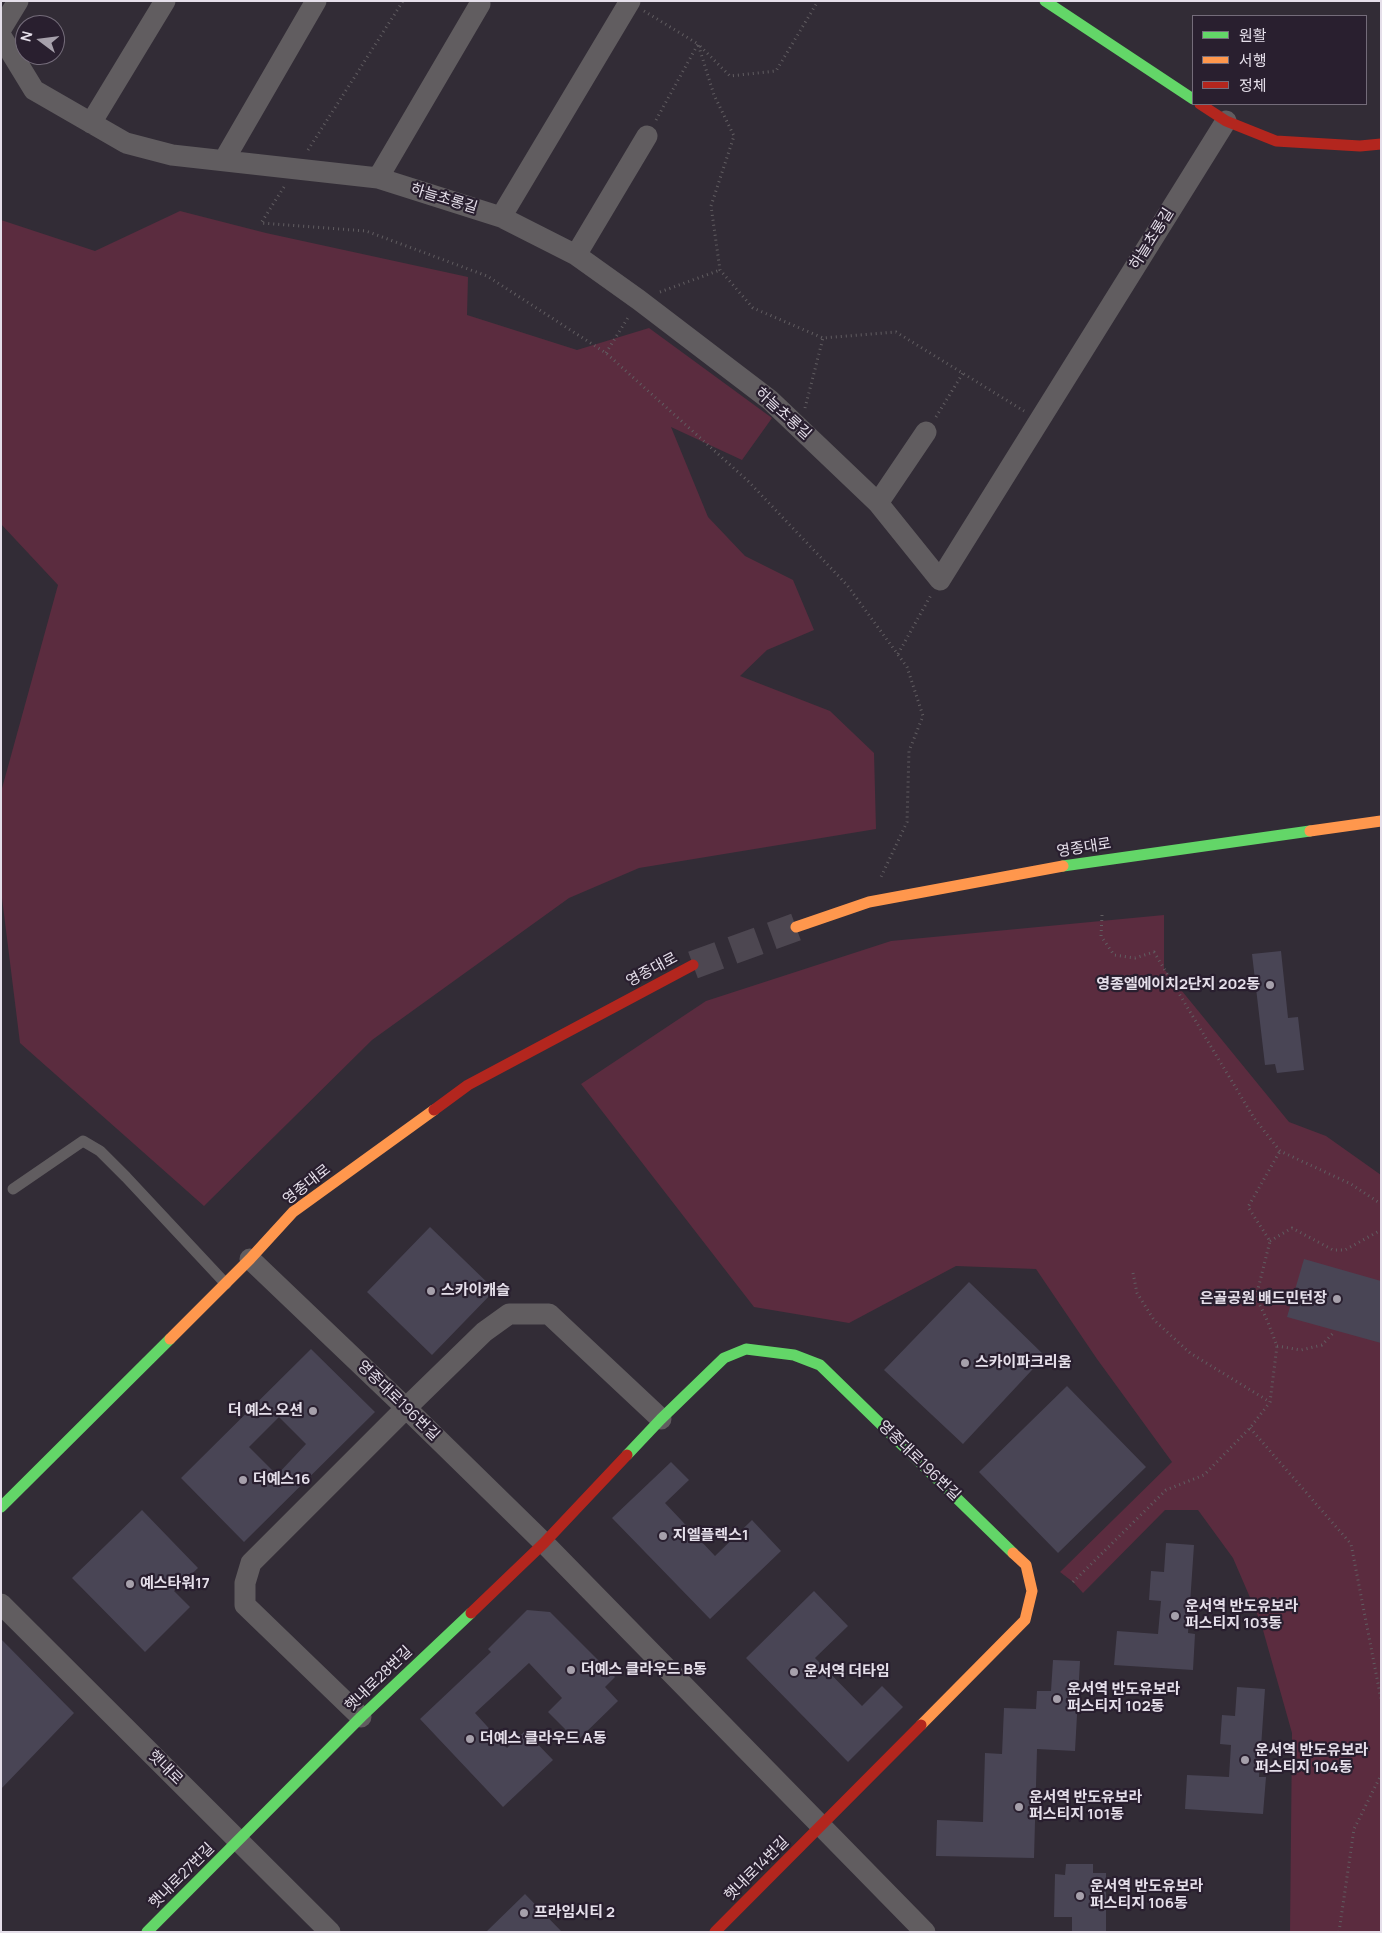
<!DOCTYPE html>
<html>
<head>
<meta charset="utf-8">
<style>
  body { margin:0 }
  #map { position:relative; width:1382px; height:1933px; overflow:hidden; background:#322c36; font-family:Manrope,"Noto Sans KR",sans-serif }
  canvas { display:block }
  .frame { position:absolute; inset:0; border:2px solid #e5dfea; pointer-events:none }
  .legend { position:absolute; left:1192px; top:15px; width:175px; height:90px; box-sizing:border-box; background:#291f2f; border:1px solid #746c7a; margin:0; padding:6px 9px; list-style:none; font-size:15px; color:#e5dfea }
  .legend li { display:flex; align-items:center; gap:10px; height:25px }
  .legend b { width:25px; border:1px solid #746c7a }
  .north { position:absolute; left:15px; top:15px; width:50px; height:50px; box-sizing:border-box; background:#291f2f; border:1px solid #746c7a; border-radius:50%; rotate:285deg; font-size:14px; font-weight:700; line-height:20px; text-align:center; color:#e5dfea }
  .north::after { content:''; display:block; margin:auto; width:18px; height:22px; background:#a6a0ab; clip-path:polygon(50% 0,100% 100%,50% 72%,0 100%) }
</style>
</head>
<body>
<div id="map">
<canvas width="1382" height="1933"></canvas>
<div class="frame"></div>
<ul class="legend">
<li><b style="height:6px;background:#63d668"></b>원활</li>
<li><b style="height:6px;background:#ff974d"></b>서행</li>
<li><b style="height:6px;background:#b3261e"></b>정체</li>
</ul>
<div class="north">N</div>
</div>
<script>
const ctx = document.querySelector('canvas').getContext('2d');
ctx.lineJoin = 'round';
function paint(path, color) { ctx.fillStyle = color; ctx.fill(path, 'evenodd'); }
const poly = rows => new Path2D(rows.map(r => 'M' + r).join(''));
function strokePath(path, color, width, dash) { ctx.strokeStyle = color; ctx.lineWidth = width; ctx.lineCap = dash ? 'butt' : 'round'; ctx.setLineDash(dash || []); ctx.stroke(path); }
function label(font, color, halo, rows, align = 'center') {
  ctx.font = font + ' Manrope,"Noto Sans KR",sans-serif'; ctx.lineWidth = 4.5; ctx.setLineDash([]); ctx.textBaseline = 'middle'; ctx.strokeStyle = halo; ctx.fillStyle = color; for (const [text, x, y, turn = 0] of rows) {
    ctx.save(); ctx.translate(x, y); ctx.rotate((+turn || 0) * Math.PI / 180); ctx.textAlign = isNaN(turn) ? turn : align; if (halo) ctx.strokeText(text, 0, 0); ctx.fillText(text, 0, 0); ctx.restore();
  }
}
const green = poly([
  [180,211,266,233,468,277,467,315,577,350,649,328,772,418,742,460,671,427,708,517,745,556,793,580,814,630,767,650,740,676,830,711,874,753,876,829,639,868,569,898,372,1040,204,1206,20,1043,1,890,1,792,58,585,1,524,1,220,95,251],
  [1164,915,1164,969,1289,1122,1326,1136,1381,1175,1381,1932,1290,1932,1292,1733,1261,1623,1233,1558,1198,1510,1165,1510,1083,1593,1073,1582,1060,1572,1172,1462,1097,1359,1036,1269,956,1266,849,1323,754,1307,581,1084,706,1001,891,941]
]);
const building = poly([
  [1281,951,1288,1018,1298,1017,1304,1070,1277,1073,1275,1064,1265,1065,1252,954],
  [430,1227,495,1290,432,1355,367,1292],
  [1304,1259,1381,1281,1381,1343,1287,1317],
  [969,1282,1045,1356,963,1444,884,1370],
  [311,1349,375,1412,244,1542,181,1478],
  [279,1417,306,1444,277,1475,249,1447],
  [1067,1386,1146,1467,1058,1553,979,1472],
  [671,1462,689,1480,665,1503,715,1556,752,1520,781,1551,710,1619,612,1518],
  [142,1510,198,1568,174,1591,190,1607,145,1652,72,1578],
  [1166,1543,1194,1545,1188,1633,1195,1634,1193,1670,1114,1665,1117,1631,1158,1634,1161,1601,1149,1600,1151,1571,1164,1572],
  [814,1591,848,1626,815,1658,862,1706,882,1686,903,1707,848,1762,746,1658],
  [527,1610,550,1612,615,1677,605,1687,618,1701,577,1741,548,1712,562,1698,529,1663,515,1676,475,1713,507,1748,525,1731,553,1760,503,1807,420,1719,491,1652,488,1649],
  [1,1639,74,1713,1,1789],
  [1053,1660,1080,1661,1075,1751,1037,1749,1034,1858,936,1856,937,1820,983,1822,985,1753,1002,1754,1004,1708,1036,1709,1037,1691,1051,1691],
  [1237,1687,1265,1689,1259,1777,1266,1777,1263,1814,1185,1809,1187,1775,1229,1777,1231,1745,1220,1744,1222,1715,1235,1716],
  [1066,1864,1093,1864,1093,1873,1106,1873,1106,1932,1072,1932,1072,1917,1054,1917,1055,1874,1065,1875],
  [525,1894,562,1932,486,1932]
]);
const secondaryTunnel = poly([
  [693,965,796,927]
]);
const path = poly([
  [644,11,698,44,714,95,734,136,711,206,720,270,753,308,823,338,896,332,1024,411],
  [656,120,698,44,730,76,776,71,818,1],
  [308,150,403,1],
  [284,187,261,223,366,231,487,276,606,353,748,481,847,585,907,667,923,716,909,751,907,822,881,877],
  [660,292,720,270],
  [606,353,629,316],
  [805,408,823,338],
  [936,417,963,373],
  [898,654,931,595],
  [1102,915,1101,936,1114,955,1135,958,1154,952,1254,1118,1280,1151,1351,1184,1381,1204],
  [1270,1241,1292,1228,1333,1250,1345,1250,1381,1230],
  [1133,1273,1137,1293,1154,1320,1190,1353,1270,1402],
  [1277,1346,1301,1350,1322,1345,1335,1331],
  [1250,1428,1351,1544,1381,1699],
  [1073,1582,1166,1490,1204,1475,1250,1428,1270,1402,1277,1346,1267,1320,1256,1297,1270,1241,1248,1207,1280,1151],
  [1339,1932,1354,1829,1381,1775]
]);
const lane = poly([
  [13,1189,83,1141,100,1151,126,1177,226,1284]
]);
const street = poly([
  [1,29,18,1],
  [1,36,34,90,126,143,172,155,378,178,501,217,576,255,639,300,770,400,878,503,940,580,1226,121],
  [91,123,165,1],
  [224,160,316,1],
  [378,178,480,4],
  [501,217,630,1],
  [576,255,647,136],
  [878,503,926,432],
  [250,1259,406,1408,544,1543,925,1932],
  [1,1604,330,1932],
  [361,1717,245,1605,245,1583,251,1563,406,1408,484,1332,509,1314,549,1314,661,1419]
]);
const fast = poly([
  [1045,1,1193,99],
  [1063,866,1310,831],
  [627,1455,661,1419,724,1358,746,1349,794,1355,820,1365,1013,1553],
  [1,1507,170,1339],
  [147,1932,361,1717,471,1613]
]);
const slow = poly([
  [1310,831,1381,821],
  [796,927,869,902,1063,866],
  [170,1339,250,1259,293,1212,434,1110],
  [921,1725,1025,1620,1032,1591,1026,1565,1013,1553]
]);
const jam = poly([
  [1200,104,1226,121,1276,141,1360,146,1381,144],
  [434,1110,468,1085,693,965],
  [471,1613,544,1543,627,1455],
  [715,1932,921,1725]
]);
const markers = [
  [1270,985,5,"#a6a0ab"],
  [431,1291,5,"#a6a0ab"],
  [1337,1299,5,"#a6a0ab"],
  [965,1363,5,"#a6a0ab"],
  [313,1411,5,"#a6a0ab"],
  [243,1480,5,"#a6a0ab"],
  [663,1536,5,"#a6a0ab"],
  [130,1584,5,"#a6a0ab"],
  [1175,1616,5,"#a6a0ab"],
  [571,1670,5,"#a6a0ab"],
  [794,1672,5,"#a6a0ab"],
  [1057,1699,5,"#a6a0ab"],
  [470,1739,5,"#a6a0ab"],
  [1245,1760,5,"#a6a0ab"],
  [1019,1807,5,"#a6a0ab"],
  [1080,1896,5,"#a6a0ab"],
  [524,1913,5,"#a6a0ab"]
];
const streetNames = [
  ["하늘초롱길",444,199,17],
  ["하늘초롱길",1152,239,-58],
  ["하늘초롱길",783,414,42],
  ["영종대로",1084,848,-9],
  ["영종대로",652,970,-28],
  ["영종대로",307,1185,-38],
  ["영종대로196번길",398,1401,44],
  ["영종대로196번길",919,1461,44],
  ["햇내로28번길",379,1679,-44],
  ["햇내로",165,1768,45],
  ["햇내로14번길",757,1869,-45],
  ["햇내로27번길",182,1876,-45]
];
const poiNames = [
  ["영종엘에이치2단지 202동",1260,985,"right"],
  ["스카이캐슬",441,1291],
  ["은골공원 배드민턴장",1327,1299,"right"],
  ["스카이파크리움",975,1363],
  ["더 예스 오션",303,1411,"right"],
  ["더예스16",253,1480],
  ["지엘플렉스1",673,1536],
  ["예스타워17",140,1584],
  ["운서역 반도유보라",1185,1607],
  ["퍼스티지 103동",1185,1624],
  ["더예스 클라우드 B동",581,1670],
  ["운서역 더타임",804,1672],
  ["운서역 반도유보라",1067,1690],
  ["퍼스티지 102동",1067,1707],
  ["더예스 클라우드 A동",480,1739],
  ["운서역 반도유보라",1255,1751],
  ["퍼스티지 104동",1255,1768],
  ["운서역 반도유보라",1029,1798],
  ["퍼스티지 101동",1029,1815],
  ["운서역 반도유보라",1090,1887],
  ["퍼스티지 106동",1090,1904],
  ["프라임시티 2",534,1913]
];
paint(green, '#5b2c3f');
paint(building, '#494555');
strokePath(secondaryTunnel, '#4d4751', 28, [28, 14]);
strokePath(path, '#615d61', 3, [1, 4]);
strokePath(lane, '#615d60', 11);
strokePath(street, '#615d60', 21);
strokePath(fast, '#63d668', 11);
strokePath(slow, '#ff974d', 11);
strokePath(jam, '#b3261e', 11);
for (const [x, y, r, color] of markers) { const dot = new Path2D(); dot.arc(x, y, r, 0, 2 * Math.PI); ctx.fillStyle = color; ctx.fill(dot); strokePath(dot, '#291f2f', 2); }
label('15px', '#e5dfea', '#291f2f', streetNames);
label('bold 15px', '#e5dfea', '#291f2f', poiNames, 'left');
</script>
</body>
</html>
